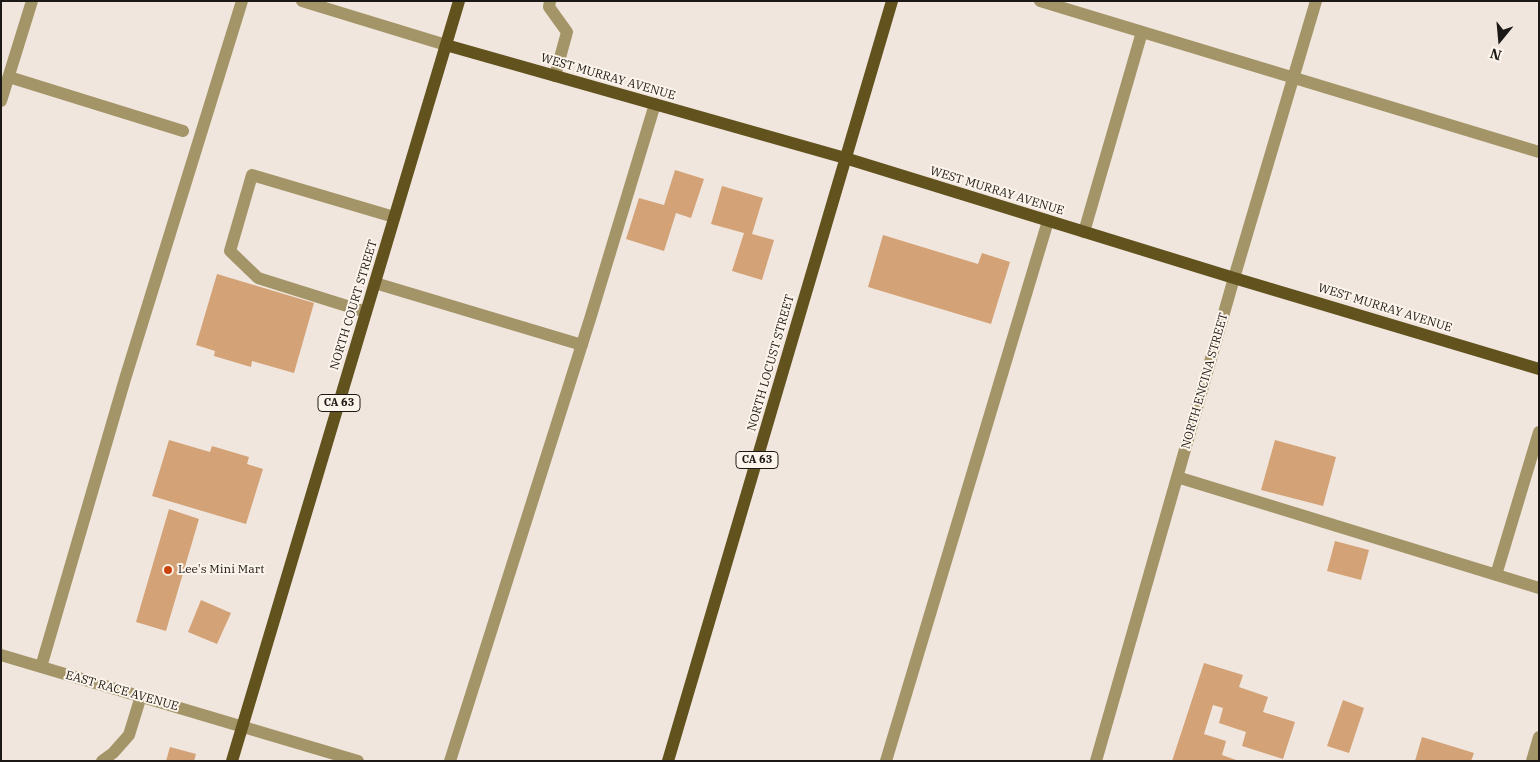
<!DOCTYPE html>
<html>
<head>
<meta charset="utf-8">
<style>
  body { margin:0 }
  #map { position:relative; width:1540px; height:762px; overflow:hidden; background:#f0e6de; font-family:"IBM Plex Serif",serif }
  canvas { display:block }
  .frame { position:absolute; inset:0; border:2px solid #1c1815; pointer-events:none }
  .north { position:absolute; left:1475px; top:15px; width:50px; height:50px; -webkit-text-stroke:4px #fdf4eb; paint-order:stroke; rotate:197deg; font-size:14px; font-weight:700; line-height:20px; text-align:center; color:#1c1815 }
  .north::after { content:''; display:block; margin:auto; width:18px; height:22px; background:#1c1815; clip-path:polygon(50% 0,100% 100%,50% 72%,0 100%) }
</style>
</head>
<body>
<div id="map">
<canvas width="1540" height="762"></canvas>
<div class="frame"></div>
<div class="north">N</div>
</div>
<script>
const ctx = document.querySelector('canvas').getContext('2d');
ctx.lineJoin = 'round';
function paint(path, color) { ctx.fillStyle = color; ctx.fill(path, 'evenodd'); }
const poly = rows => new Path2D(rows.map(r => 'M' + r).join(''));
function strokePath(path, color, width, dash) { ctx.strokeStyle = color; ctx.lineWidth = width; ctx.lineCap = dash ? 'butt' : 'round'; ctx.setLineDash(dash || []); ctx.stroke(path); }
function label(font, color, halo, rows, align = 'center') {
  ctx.font = font + ' "IBM Plex Serif",serif'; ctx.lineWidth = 4; ctx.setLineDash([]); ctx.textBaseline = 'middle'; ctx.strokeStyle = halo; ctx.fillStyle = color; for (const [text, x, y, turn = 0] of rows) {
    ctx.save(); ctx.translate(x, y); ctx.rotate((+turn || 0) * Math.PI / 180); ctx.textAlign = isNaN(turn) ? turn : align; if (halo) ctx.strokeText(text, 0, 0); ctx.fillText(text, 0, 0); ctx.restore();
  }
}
const building = poly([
  [675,170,704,179,691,218,676,213,664,251,626,239,639,198,664,205],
  [722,186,763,198,752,234,774,240,762,280,732,271,744,233,711,224],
  [883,235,978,264,982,253,1010,262,991,324,868,287],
  [217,274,314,303,294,373,252,361,251,367,214,356,215,351,196,345],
  [169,440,210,452,212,446,249,457,247,464,263,469,246,524,152,496],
  [1275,440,1336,457,1323,506,1261,490],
  [169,509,199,519,166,631,136,622],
  [1335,541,1369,550,1361,580,1327,571],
  [201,600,231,613,217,644,188,632],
  [1204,663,1243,675,1239,687,1268,697,1263,712,1295,722,1283,759,1242,746,1246,732,1219,723,1223,708,1213,705,1204,734,1226,741,1222,755,1239,761,1172,761],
  [1343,700,1364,708,1349,753,1327,746],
  [1422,737,1474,753,1471,761,1415,761],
  [170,747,196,754,194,761,166,761]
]);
const minor = poly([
  [302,1,446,45],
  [550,1,549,7,567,32,555,76],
  [1040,1,1539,152],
  [9,77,183,131],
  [1,101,32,1],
  [1084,232,1142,32],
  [375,283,582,345],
  [366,312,258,278,230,251,252,175,394,217],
  [1177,477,1539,588],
  [1496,575,1539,432],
  [1,655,358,761],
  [41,667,125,379,242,1],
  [102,761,113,753,129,735,141,696],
  [450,761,590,319,655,104],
  [886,761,1048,221],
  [1096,761,1234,278,1316,1],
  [1532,761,1539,737]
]);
const major = poly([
  [446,45,845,158,1234,278,1539,369],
  [232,761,459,1],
  [668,761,892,1]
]);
const markers = [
  [168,570,5,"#ca440c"]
];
const shields = [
  [339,403,42],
  [757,460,42]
];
const shieldNames = [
  ["CA 63",339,403],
  ["CA 63",757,460]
];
const streetNames = [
  ["WEST MURRAY AVENUE",608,77,16],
  ["WEST MURRAY AVENUE",997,191,17],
  ["NORTH COURT STREET",354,305,-73],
  ["WEST MURRAY AVENUE",1385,308,17],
  ["NORTH LOCUST STREET",771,363,-74],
  ["NORTH ENCINA STREET",1205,381,-74],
  ["EAST RACE AVENUE",122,691,16]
];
const poiNames = [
  ["Lee's Mini Mart",178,570]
];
paint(building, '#d3a276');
strokePath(minor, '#a49568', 12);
strokePath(major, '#62521e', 12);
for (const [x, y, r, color] of markers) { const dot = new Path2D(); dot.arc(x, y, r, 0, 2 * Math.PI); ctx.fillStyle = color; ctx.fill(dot); strokePath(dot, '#fdf4eb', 2); }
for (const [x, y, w] of shields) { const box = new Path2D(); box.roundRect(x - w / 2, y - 8.5, w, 17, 4); ctx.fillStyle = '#fdf4eb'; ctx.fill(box); strokePath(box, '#1c1815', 1); }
label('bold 11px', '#1c1815', null, shieldNames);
label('12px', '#1c1815', '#fdf4eb', streetNames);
label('12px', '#1c1815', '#fdf4eb', poiNames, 'left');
</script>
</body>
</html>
